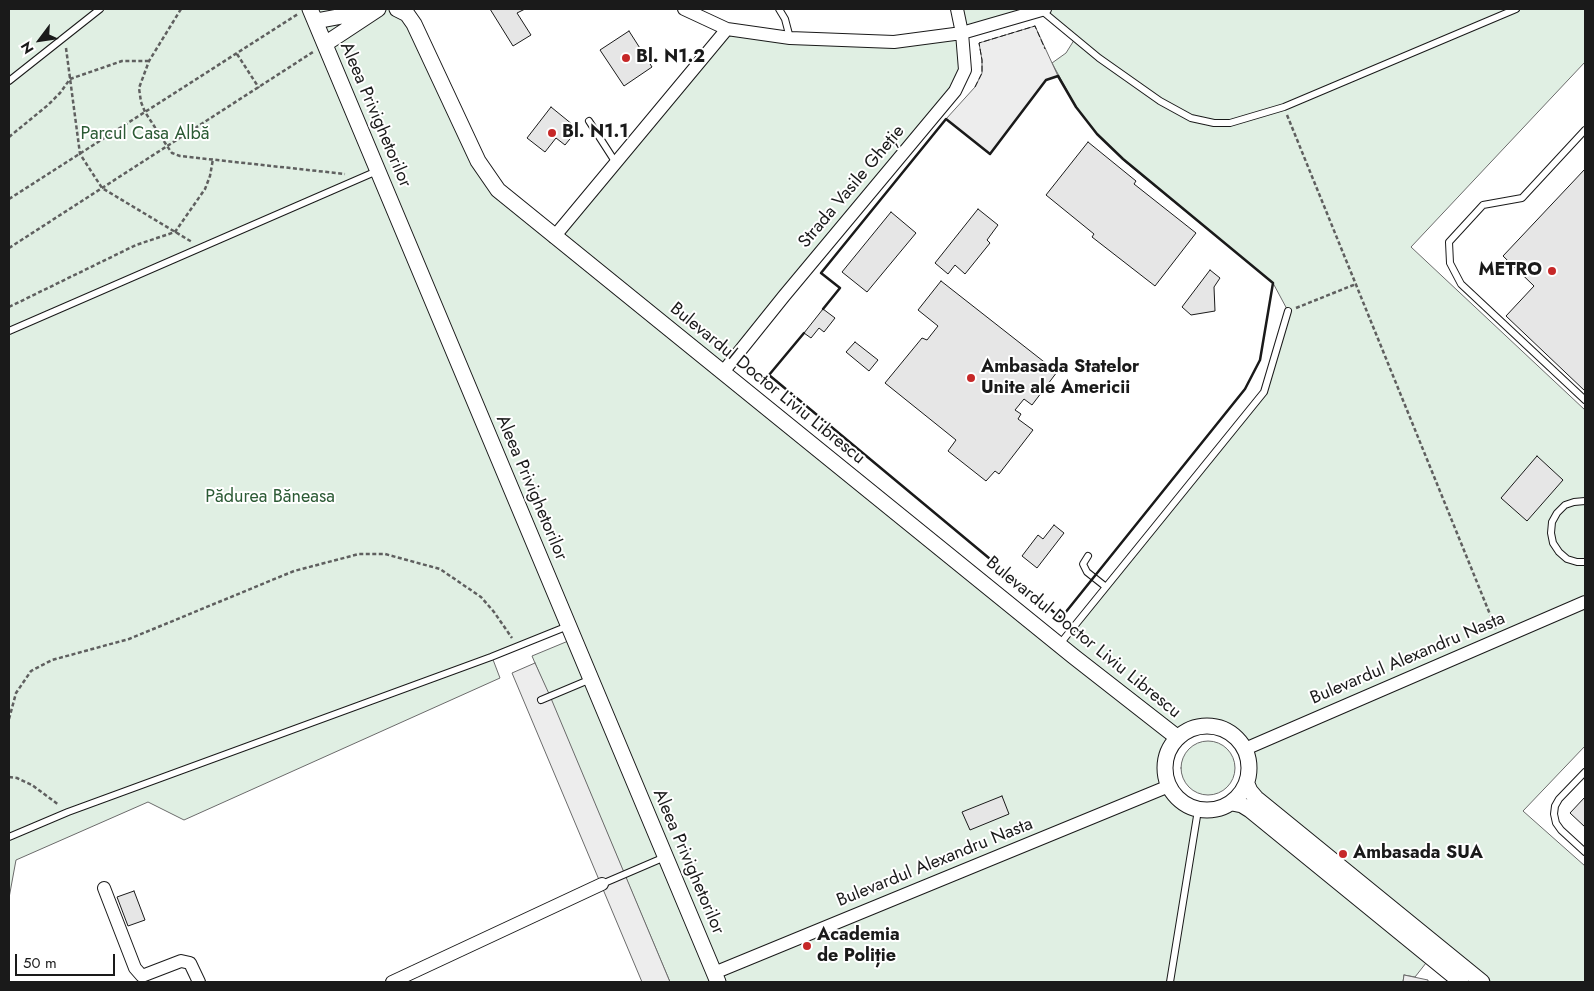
<!DOCTYPE html>
<html>
<head>
<meta charset="utf-8">
<style>
  body { margin:0 }
  #map { position:relative; width:1594px; height:991px; overflow:hidden; background:#fff; font-family:Jost,sans-serif }
  canvas { display:block }
  .frame { position:absolute; inset:0; border:10px solid #1a1a1a; pointer-events:none }
  .north { position:absolute; left:15px; top:15px; width:50px; height:50px; -webkit-text-stroke:4px #fff; paint-order:stroke; rotate:239deg; font-size:14px; font-weight:700; line-height:20px; text-align:center; color:#1a1a1a }
  .north::after { content:''; display:block; margin:auto; width:18px; height:22px; background:#1a1a1a; clip-path:polygon(50% 0,100% 100%,50% 72%,0 100%) }
  .scale { position:absolute; left:15px; top:954px; width:100px; height:22px; box-sizing:border-box; border:2px solid #1a1a1a; border-top:0; padding-left:6px; font-size:15px; line-height:18px; white-space:nowrap; color:#1a1a1a; -webkit-text-stroke:4px #fff; paint-order:stroke }
</style>
</head>
<body>
<div id="map">
<canvas width="1594" height="991"></canvas>
<div class="frame"></div>
<div class="north">N</div>
<div class="scale">50 m</div>
</div>
<script>
const ctx = document.querySelector('canvas').getContext('2d');
ctx.lineJoin = 'round';
function paint(path, color) { ctx.fillStyle = color; ctx.fill(path, 'evenodd'); }
const poly = rows => new Path2D(rows.map(r => 'M' + r).join(''));
function strokePath(path, color, width, dash) { ctx.strokeStyle = color; ctx.lineWidth = width; ctx.lineCap = dash ? 'butt' : 'round'; ctx.setLineDash(dash || []); ctx.stroke(path); }
function label(font, color, halo, rows, align = 'center') {
  ctx.font = font + ' Jost,sans-serif'; ctx.lineWidth = 4; ctx.setLineDash([]); ctx.textBaseline = 'middle'; ctx.strokeStyle = halo; ctx.fillStyle = color; for (const [text, x, y, turn = 0] of rows) {
    ctx.save(); ctx.translate(x, y); ctx.rotate((+turn || 0) * Math.PI / 180); ctx.textAlign = isNaN(turn) ? turn : align; if (halo) ctx.strokeText(text, 0, 0); ctx.fillText(text, 0, 0); ctx.restore();
  }
}
const green = poly([
  [9,9,397,9,401,10,478,161,554,237,727,29,844,41,962,33,957,9,1514,9,1284,107,1516,9,1585,9,1585,62,1411,247,1585,410,1585,746,1523,811,1585,866,1585,982,1478,982,1437,949,1415,977,1404,975,1403,982,670,982,532,656,573,639,568,626,492,657,500,678,184,820,148,802,16,860,9,898,9,9],
  [1041,11,1076,37,1066,53,1052,63,1076,107,1097,134,1123,160,1273,283,1288,311,1264,392,1059,644,723,372,955,91,965,52,963,33,1041,11],
  [1206,726,1225,730,1235,736,1245,749,1249,763,1249,774,1247,784,1238,798,1226,807,1208,811,1190,807,1177,798,1169,786,1165,769,1167,755,1171,746,1178,738,1188,730,1206,726],
  '1181 768a27 27 0 1 1 54 0a27 27 0 1 1-54 0Z'
]);
const parking = poly([
  [1035,26,1058,76,1046,80,990,154,946,119,975,87,982,73,982,60,979,43,1035,26],
  [535,663,550,696,670,982,642,982,512,673,535,663],
  [1404,975,1428,980,1428,982,1403,982,1404,975]
]);
const building = poly([
  [490,9,525,9,517,13,531,35,513,46,490,9],
  [629,31,652,67,624,86,600,50,629,31],
  [551,107,578,129,565,145,556,138,545,152,527,138,551,107],
  [1088,142,1136,181,1134,184,1196,233,1155,286,1092,237,1094,234,1046,195,1088,142],
  [1585,169,1585,391,1506,316,1534,286,1503,256,1585,169],
  [978,209,998,225,987,240,990,243,965,274,955,265,948,274,935,263,978,209],
  [891,212,916,233,867,292,842,272,891,212],
  [1210,270,1220,278,1214,287,1215,311,1191,315,1182,307,1210,270],
  [941,281,1057,372,1032,405,1024,399,1015,410,1021,414,1018,419,1033,430,999,474,995,471,986,481,948,451,956,440,885,383,922,338,927,340,938,326,918,310,941,281],
  [823,309,835,318,824,332,819,328,811,338,804,333,823,309],
  [855,342,878,360,869,371,846,352,855,342],
  [1537,456,1563,480,1527,521,1501,498,1537,456],
  [1054,525,1064,533,1037,568,1022,556,1038,535,1043,539,1054,525],
  [1002,796,1009,814,970,830,962,812,1002,796],
  [1585,797,1585,827,1570,813,1585,797],
  [134,891,145,920,128,926,117,897,134,891]
]);
const path = poly([
  [181,9,149,61,139,88,141,102,145,112,167,146,172,153,180,156,345,174],
  [66,48,80,154,102,188,192,242],
  [237,54,259,88],
  [1287,115,1496,629],
  [9,137,48,105,60,93,70,79,122,61,149,61],
  [9,199,298,14],
  [9,248,313,52],
  [9,307,136,245,175,232,205,189,210,176,213,159],
  [1296,308,1356,284],
  [9,719,16,693,31,671,52,660,129,639,294,571,359,554,385,554,440,569,481,597,494,612,512,638],
  [9,777,17,778,32,785,59,805]
]);
const service = poly([
  [779,9,785,19,790,38],
  [1041,10,1099,58,1160,101,1191,118,1214,123,1230,123,1284,107,1516,9],
  [9,81,100,9],
  [589,121,616,163],
  [1585,130,1522,198,1483,205,1449,242,1450,263,1461,284,1585,400],
  [9,331,377,171],
  [1585,501,1574,502,1565,505,1557,513,1552,522,1551,533,1553,543,1559,552,1567,559,1577,562,1585,562],
  [1088,556,1083,564,1087,572,1106,587],
  [1059,645,1264,392,1288,311],
  [541,700,591,679],
  [1585,772,1559,799,1555,806,1554,814,1556,823,1561,830,1585,852],
  [9,837,68,812,491,657,568,626],
  [602,884,665,857],
  [1170,982,1198,810]
]);
const minor = poly([
  [684,9,727,29,790,38,894,42,962,33,1045,9],
  [554,237,727,29],
  [723,372,784,296,955,91,965,70,962,33,957,9],
  [1245,749,1585,602],
  [104,888,135,968,142,976,181,961,190,963,199,982],
  [714,973,1169,786],
  [392,982,602,884]
]);
const tertiary = poly([
  [310,9,718,982],
  [397,9,407,14,414,24,478,161,498,190,1073,656,1178,738],
  [316,21,369,11],
  [325,44,378,9],
  '1165 768a42 42 0 1 1 84 0a42 42 0 1 1-84 0Z',
  [1247,784,1250,791,1256,798,1482,982],
  [1232,803,1242,805,1250,810,1461,982]
]);
const fence = poly([
  [975,87,982,73,982,60,979,43,1035,26,1045,49]
]);
const wall = poly([
  [804,333,769,375,1061,618,1245,389,1260,360,1273,283,1123,159,1097,134,1076,107,1058,76,1046,80,990,154,946,119,821,273,840,288,823,309]
]);
const markers = [
  [626,58,5,"#c62828"],
  [552,133,5,"#c62828"],
  [1552,271,5,"#c62828"],
  [971,378,5,"#c62828"],
  [1343,854,5,"#c62828"],
  [807,946,5,"#c62828"]
];
const poiNames = [
  ["Bl. N1.2",636,58],
  ["Bl. N1.1",562,133],
  ["METRO",1542,271,"right"],
  ["Ambasada Statelor",981,368],
  ["Unite ale Americii",981,389],
  ["Ambasada SUA",1353,854],
  ["Academia",817,936],
  ["de Poliție",817,957]
];
const streetNames = [
  ["Aleea Privighetorilor",375,115,67],
  ["Strada Vasile Gheție",852,187,-50],
  ["Bulevardul Doctor Liviu Librescu",767,384,39],
  ["Aleea Privighetorilor",531,488,67],
  ["Bulevardul Doctor Liviu Librescu",1083,638,39],
  ["Bulevardul Alexandru Nasta",1408,659,-23],
  ["Aleea Privighetorilor",688,862,67],
  ["Bulevardul Alexandru Nasta",935,863,-22]
];
const parkNames = [
  ["Parcul Casa Albă",145,135],
  ["Pădurea Băneasa",270,498]
];
paint(green, '#e0efe3');
strokePath(green, '#6a6a6a', 1);
paint(parking, '#ededed');
strokePath(parking, '#6a6a6a', 1);
paint(building, '#e6e6e6');
strokePath(building, '#1a1a1a', 1);
strokePath(service, '#1a1a1a', 8);
strokePath(minor, '#1a1a1a', 14);
strokePath(tertiary, '#1a1a1a', 17);
strokePath(path, '#5f5f5f', 2.5, [4, 2.5]);
strokePath(service, '#fff', 6);
strokePath(minor, '#fff', 12);
strokePath(tertiary, '#fff', 15);
strokePath(fence, '#1a1a1a', 1, [6, 2.5]);
strokePath(wall, '#1a1a1a', 2.5);
for (const [x, y, r, color] of markers) { const dot = new Path2D(); dot.arc(x, y, r, 0, 2 * Math.PI); ctx.fillStyle = color; ctx.fill(dot); strokePath(dot, '#fff', 2); }
label('bold 18px', '#1a1a1a', '#fff', poiNames, 'left');
label('18px', '#1a1a1a', '#fff', streetNames);
label('18px', '#2b5a34', '#fff', parkNames);
</script>
</body>
</html>
